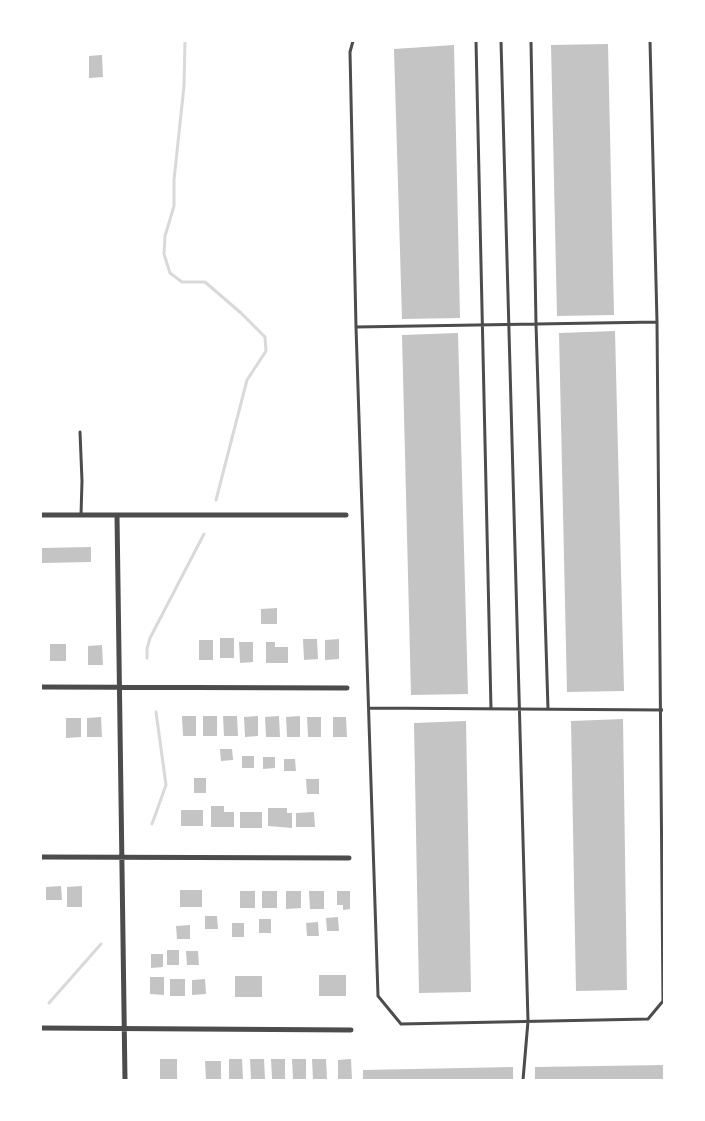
<!DOCTYPE html>
<html>
<head>
<meta charset="utf-8">
<style>
  body { margin:0 }
  #map { position:relative; width:705px; height:1121px; overflow:hidden; background:#fff; font-family:Merriweather,serif }
  canvas { display:block }
  .frame { position:absolute; inset:0; border:42px solid #fff; pointer-events:none }
</style>
</head>
<body>
<div id="map">
<canvas width="705" height="1121"></canvas>
<div class="frame"></div>
</div>
<script>
const ctx = document.querySelector('canvas').getContext('2d');
ctx.lineJoin = 'round';
const poly = rows => new Path2D(rows.map(r => 'M' + r).join(''));
function strokePath(path, color, width, dash) { ctx.strokeStyle = color; ctx.lineWidth = width; ctx.lineCap = dash ? 'butt' : 'round'; ctx.setLineDash(dash || []); ctx.stroke(path); }
function paint(path, color) { ctx.fillStyle = color; ctx.fill(path, 'evenodd'); }
const stream = poly([
  [185,41,184,86,174,180,174,206,165,236,164,254,170,273,182,282,205,282,241,313,265,337,266,351,247,380,216,500],
  [147,658,147,649,150,638,204,534],
  [152,824,166,785,156,712],
  [49,1003,101,944]
]);
const building = poly([
  [608,44,614,315,557,316,551,45],
  [454,45,460,318,402,319,394,49],
  [102,55,103,77,89,78,89,56],
  [615,331,624,691,567,692,559,333],
  [458,333,468,694,411,695,402,335],
  [91,547,91,562,41,563,41,548],
  [277,608,277,624,261,624,261,609],
  [220,638,234,638,234,658,220,658],
  [303,639,317,639,318,659,304,660],
  [339,639,339,659,325,660,325,640],
  [199,640,213,640,213,660,199,660],
  [239,642,253,642,253,662,240,663],
  [266,642,275,642,275,647,288,647,288,663,266,663],
  [50,644,66,644,66,661,50,661],
  [102,645,103,665,88,665,88,646],
  [182,716,196,716,196,736,183,736],
  [203,716,217,716,217,736,203,736],
  [223,716,237,716,238,736,224,736],
  [258,716,258,736,245,737,244,717],
  [279,716,280,737,266,737,265,717],
  [300,716,300,737,287,737,286,717],
  [101,717,102,737,87,737,87,718],
  [307,717,321,717,321,737,308,737],
  [333,717,346,717,347,737,333,737],
  [66,718,81,718,81,737,66,738],
  [623,719,627,990,576,991,571,721],
  [466,721,471,992,419,993,414,723],
  [220,749,232,749,233,760,221,761],
  [242,756,254,756,254,768,242,768],
  [263,757,275,757,275,768,263,769],
  [284,759,295,759,296,771,284,771],
  [194,778,206,778,206,793,194,793],
  [306,779,319,779,319,794,307,794],
  [211,806,224,806,224,812,234,812,234,827,211,827],
  [268,808,287,808,287,813,292,813,292,828,268,826],
  [181,810,203,810,203,826,181,826],
  [240,812,262,812,262,828,240,828],
  [314,812,315,827,296,827,296,813],
  [61,886,62,900,46,900,46,887],
  [82,886,82,907,67,907,67,887],
  [180,890,202,890,202,907,180,907],
  [240,891,255,891,255,908,240,908],
  [262,891,277,891,277,908,262,908],
  [286,891,301,891,301,908,286,909],
  [309,891,324,891,324,909,310,909],
  [337,891,350,891,350,909,343,910,343,905,337,905],
  [205,916,217,916,218,929,205,929],
  [338,917,339,931,327,931,326,918],
  [259,919,271,919,271,933,259,933],
  [318,922,319,936,307,936,306,923],
  [232,923,244,923,244,937,232,937],
  [190,925,190,939,177,939,176,926],
  [167,950,179,950,179,965,167,965],
  [186,951,198,951,199,965,187,965],
  [151,954,163,954,163,967,151,968],
  [319,975,346,975,346,996,319,996],
  [235,976,262,976,262,997,235,997],
  [150,977,164,977,164,995,150,994],
  [170,979,185,979,185,996,170,996],
  [205,979,206,994,192,995,192,980],
  [160,1059,177,1059,177,1080,160,1080],
  [229,1059,242,1059,243,1079,229,1079],
  [250,1059,264,1059,265,1079,251,1079],
  [271,1059,285,1059,285,1079,272,1079],
  [292,1059,306,1059,306,1079,293,1079],
  [312,1059,326,1059,327,1079,313,1080],
  [351,1059,352,1080,338,1080,338,1060],
  [205,1061,221,1061,221,1080,206,1080],
  [664,1065,664,1080,535,1080,535,1067],
  [513,1067,513,1080,363,1080,363,1070]
]);
const service = poly([
  [353,41,350,52,356,327,378,996,401,1024,648,1019,663,1001,657,322,650,41],
  [476,41,491,709],
  [501,41,528,1021,523,1080],
  [531,41,536,324,548,709],
  [356,327,657,322],
  [80,432,82,481,81,515],
  [369,708,664,710]
]);
const minor = poly([
  [41,515,346,515],
  [117,515,125,1080],
  [41,687,347,688],
  [41,857,349,858],
  [41,1028,351,1030]
]);
strokePath(stream, '#d9d9d9', 3);
paint(building, '#c4c4c4');
strokePath(service, '#4c4c4c', 3);
strokePath(minor, '#4c4c4c', 5);
</script>
</body>
</html>
